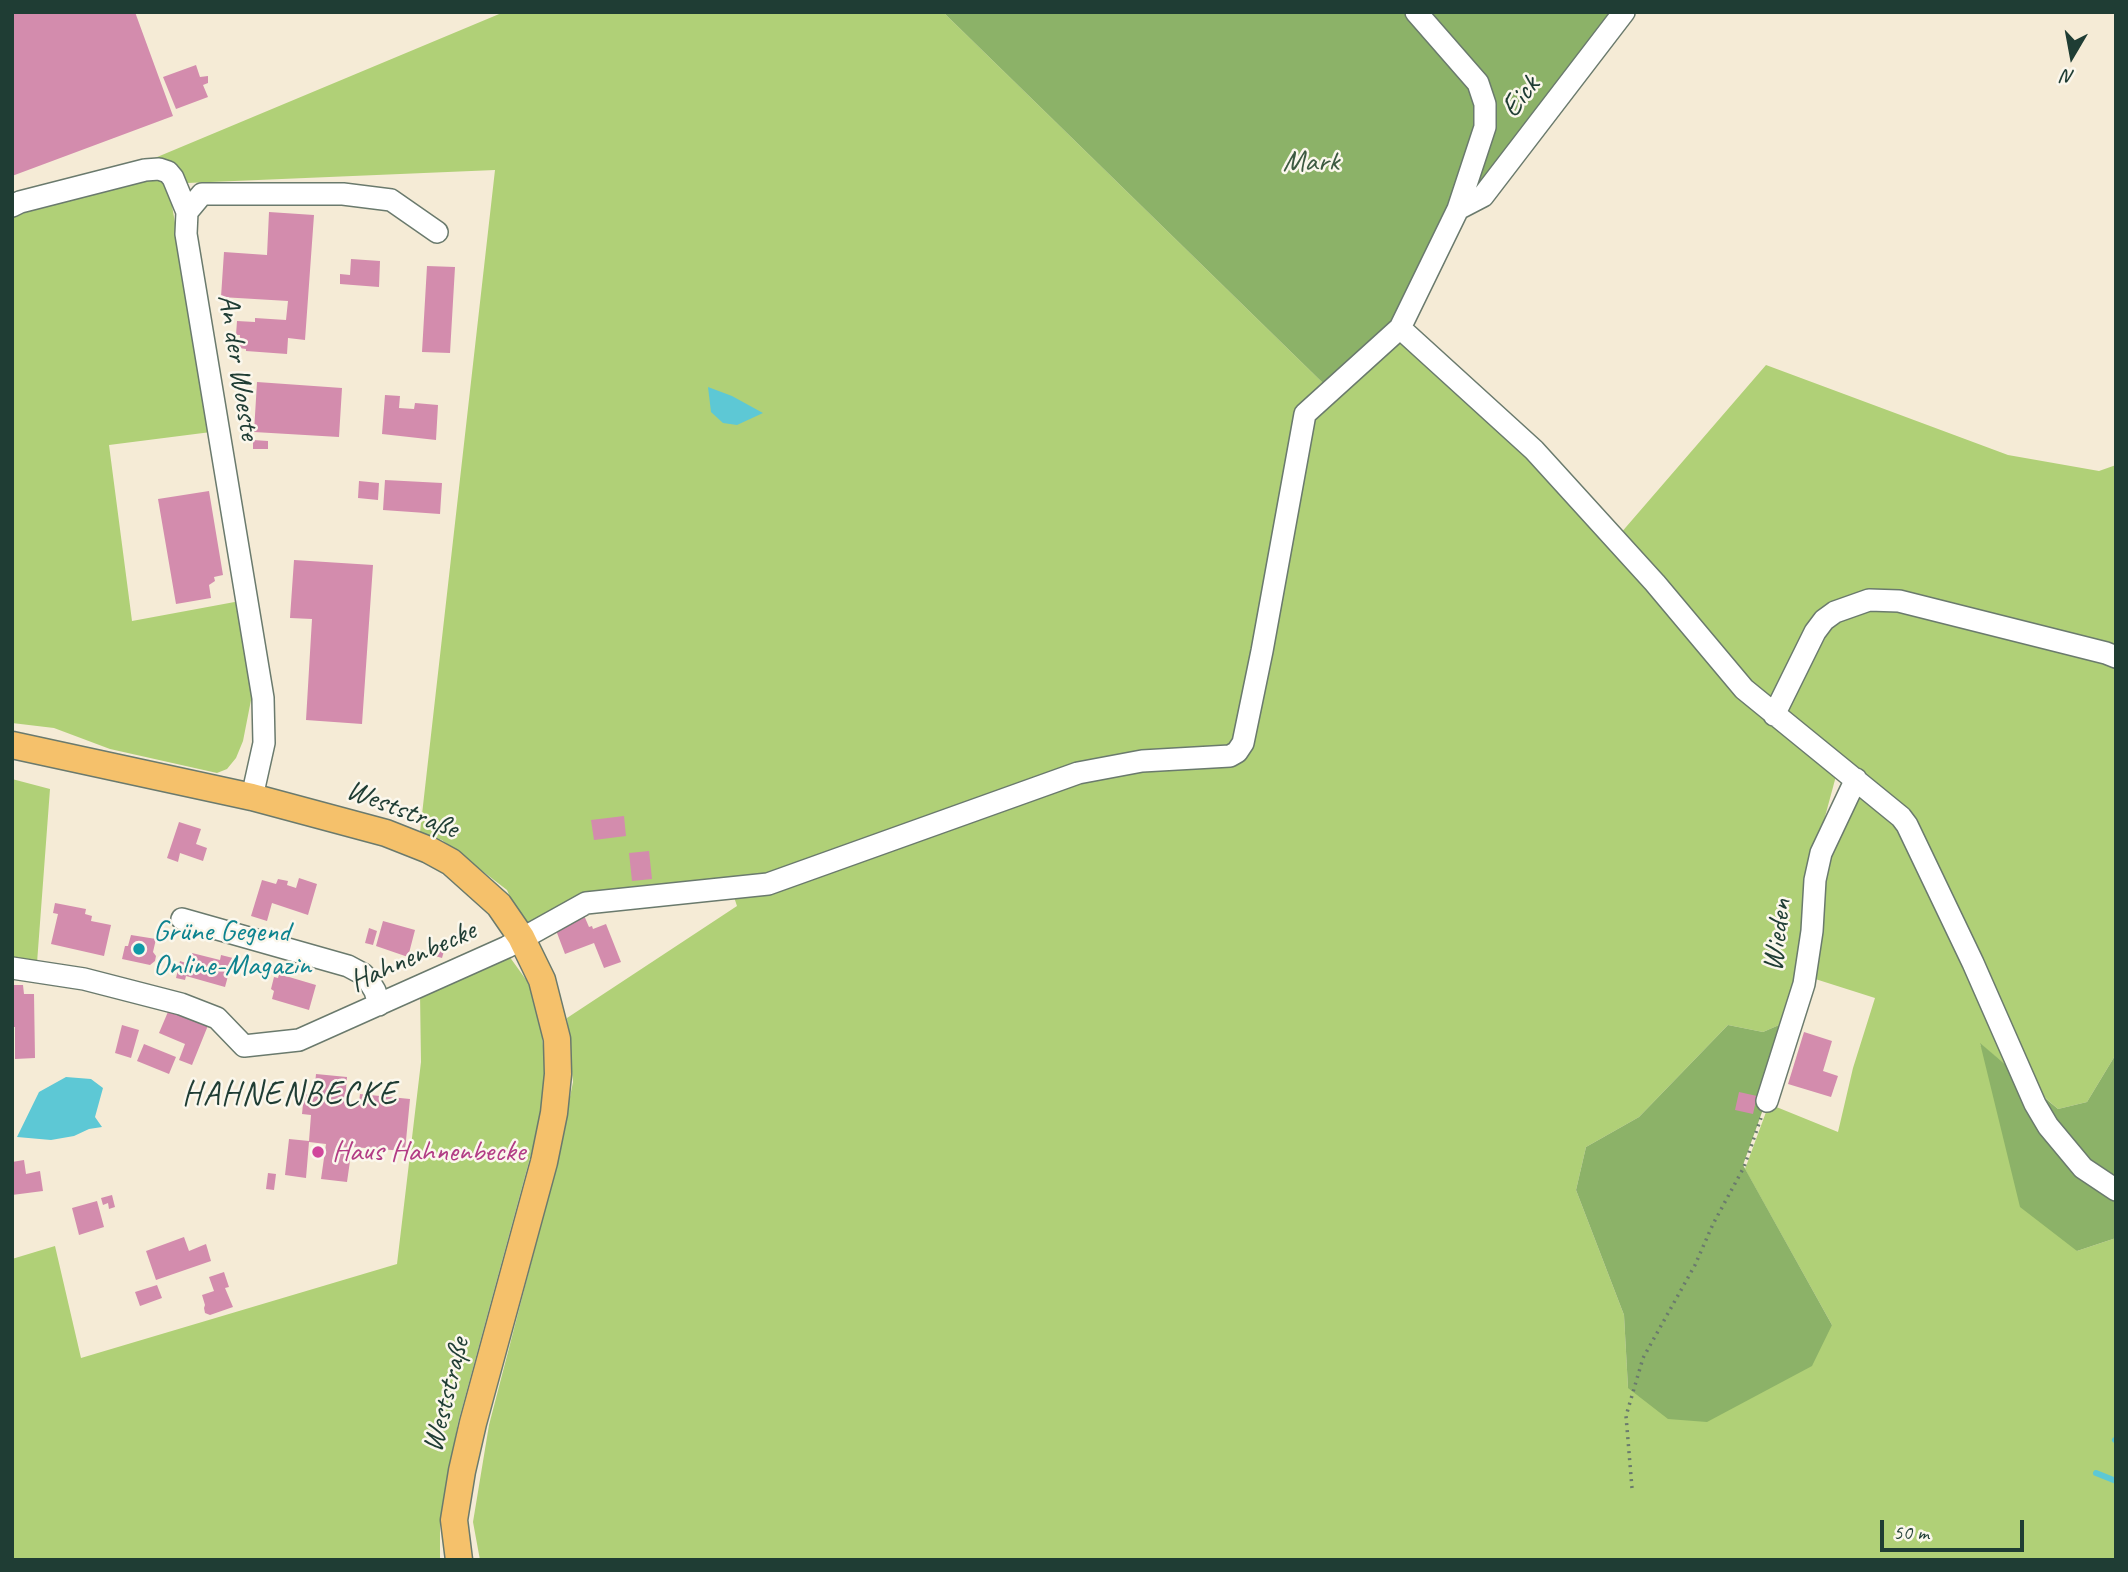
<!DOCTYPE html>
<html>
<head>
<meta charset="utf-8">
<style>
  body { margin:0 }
  #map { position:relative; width:2128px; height:1572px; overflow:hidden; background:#f5ebd6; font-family:Caveat,sans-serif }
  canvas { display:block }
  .frame { position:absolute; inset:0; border:14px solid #1f3d34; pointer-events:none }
  .north { position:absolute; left:2037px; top:21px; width:70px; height:70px; -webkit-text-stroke:5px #fbf7ec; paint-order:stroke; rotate:190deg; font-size:19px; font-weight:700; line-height:28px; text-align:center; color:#1f3d34 }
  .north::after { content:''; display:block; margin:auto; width:24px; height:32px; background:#1f3d34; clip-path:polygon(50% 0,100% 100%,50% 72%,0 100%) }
  .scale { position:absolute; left:1880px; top:1520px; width:144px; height:32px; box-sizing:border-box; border:4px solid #1f3d34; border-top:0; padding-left:9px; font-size:21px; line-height:24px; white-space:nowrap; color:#1f3d34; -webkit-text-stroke:5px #fbf7ec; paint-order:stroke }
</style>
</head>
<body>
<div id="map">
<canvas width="2128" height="1572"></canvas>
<div class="frame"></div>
<div class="north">N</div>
<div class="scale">50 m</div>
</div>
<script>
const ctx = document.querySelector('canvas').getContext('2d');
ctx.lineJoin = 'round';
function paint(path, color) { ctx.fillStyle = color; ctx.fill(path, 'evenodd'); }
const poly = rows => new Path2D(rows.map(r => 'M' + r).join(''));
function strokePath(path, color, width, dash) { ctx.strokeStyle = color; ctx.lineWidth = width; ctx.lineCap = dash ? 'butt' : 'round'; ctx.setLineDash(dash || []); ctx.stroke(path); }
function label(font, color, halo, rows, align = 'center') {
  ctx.font = font + ' Caveat,sans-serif'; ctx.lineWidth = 5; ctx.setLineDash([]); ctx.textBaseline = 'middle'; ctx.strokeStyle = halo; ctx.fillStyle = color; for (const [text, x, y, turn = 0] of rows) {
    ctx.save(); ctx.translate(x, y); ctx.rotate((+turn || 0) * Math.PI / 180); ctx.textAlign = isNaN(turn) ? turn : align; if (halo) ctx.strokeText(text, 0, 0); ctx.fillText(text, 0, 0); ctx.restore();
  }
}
const green = poly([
  [504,12,943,12,1327,387,1300,412,1236,747,1141,755,767,877,585,900,524,929,507,890,442,840,420,832,495,170,187,183,182,173,150,160],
  [152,178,161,179,169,188,211,432,109,445,132,621,240,601,252,695,243,741,236,758,227,769,217,773,110,749,54,728,12,723,12,216,25,209],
  [1400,332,1530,457,1836,776,1819,839,1804,942,1786,1022,1763,1032,1728,1025,1639,1117,1586,1147,1576,1190,1624,1315,1628,1388,1832,1325,1745,1169,1769,1104,1838,1132,1853,1068,1875,998,1809,977,1830,854,1857,785,1899,820,2028,1083,1980,1044,2077,1251,2116,1238,2116,1560,480,1560,473,1522,489,1425,555,1171,573,1082,567,1018,737,906,732,891,1080,782,1145,765,1229,767,1245,755,1309,417],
  [1766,365,2008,455,2099,471,2116,465,2116,655,1883,595,1831,607,1776,708,1620,534],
  [1884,602,2116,659,2116,1054,2087,1102,2058,1109,2042,1095,1906,817,1780,712,1806,656,1837,616],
  [12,779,50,789,37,963,12,960],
  [509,956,527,981,540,1010,545,1070,543,1110,458,1423,440,1523,440,1560,12,1560,12,1259,55,1246,81,1358,397,1264,421,1062,420,993]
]);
const forest = poly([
  [943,12,1621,12,1486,185,1457,201,1397,327,1327,387],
  [1786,1022,1766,1101,1743,1165,1832,1325,1812,1366,1707,1422,1668,1419,1628,1388,1624,1315,1576,1190,1586,1147,1639,1117,1728,1025,1763,1032],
  [1980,1043,2058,1109,2087,1102,2116,1054,2116,1238,2077,1251,2020,1207]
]);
const water = poly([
  [708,387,732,396,763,413,737,425,723,423,711,412],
  [66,1077,91,1079,103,1088,95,1117,102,1127,89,1129,74,1136,51,1140,17,1137,39,1092]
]);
const stream = poly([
  [2115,1440,2116,1441],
  [2096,1473,2116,1481]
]);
const building = poly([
  [19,12,135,12,173,116,12,176,12,15],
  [196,65,200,77,208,76,208,83,203,85,208,97,176,109,163,77],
  [269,212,314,215,305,340,288,338,287,354,246,351,246,349,239,348,240,335,236,335,237,321,255,322,255,318,286,320,288,301,221,297,224,252,267,255],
  [351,259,380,261,379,287,340,284,340,274,350,275],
  [427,266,455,267,450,353,422,352],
  [257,382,342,388,339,437,254,432],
  [385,395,400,396,399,408,414,409,415,403,438,405,436,440,382,434],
  [253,440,268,441,268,449,253,449],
  [385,480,442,483,440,514,383,510],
  [359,481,379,483,378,500,358,498],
  [209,491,223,575,214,577,215,581,209,585,211,598,176,604,158,499],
  [294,560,373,565,362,724,306,720,312,619,290,618],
  [624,816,626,836,594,840,591,820],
  [179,822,201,829,196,844,207,848,203,861,180,853,178,862,167,858],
  [649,851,652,879,632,881,629,853],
  [299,878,317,884,308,915,272,903,267,921,251,916,262,880,276,884,278,879,288,881,287,885,296,888],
  [55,903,86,909,85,914,92,916,91,921,111,925,104,956,51,944,58,914,53,913],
  [583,913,589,927,592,926,593,929,606,924,621,962,604,968,594,943,565,954,554,925],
  [383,921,415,930,408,957,376,946],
  [369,928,377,931,373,945,365,943],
  [131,935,156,939,153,952,156,956,155,961,150,965,122,959,125,946,128,946],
  [434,948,444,951,442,958,432,955],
  [192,953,220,960,221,955,233,958,225,987,186,976,185,980,176,978,180,961,189,964],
  [279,974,316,985,309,1010,272,999,274,991,271,989,274,977,278,978],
  [14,985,23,985,24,994,34,994,35,1058,15,1059,15,1027,12,1027],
  [170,1007,209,1023,192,1065,179,1060,185,1044,159,1033],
  [122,1025,139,1030,131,1058,115,1053],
  [1804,1032,1832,1041,1823,1071,1838,1076,1831,1097,1788,1084],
  [144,1044,176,1057,169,1074,137,1061],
  [316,1074,347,1077,345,1101,359,1102,360,1094,410,1099,405,1151,352,1147,347,1182,321,1179,326,1144,309,1142,306,1178,285,1175,289,1139,309,1141,311,1115,302,1114,304,1094,314,1095],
  [1739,1092,1757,1096,1753,1114,1735,1110],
  [24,1160,26,1174,40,1171,43,1191,12,1195,12,1162],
  [268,1173,276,1174,274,1190,266,1189],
  [112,1195,115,1207,109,1209,108,1203,103,1205,101,1198],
  [97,1201,104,1227,79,1235,72,1208],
  [184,1237,189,1251,206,1244,211,1261,156,1280,146,1251],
  [224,1272,229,1287,225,1288,233,1307,210,1315,205,1313,204,1308,205,1305,202,1295,214,1291,209,1277],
  [157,1285,162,1298,140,1306,135,1292]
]);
const path = poly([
  [1632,1488,1626,1416,1643,1358,1695,1265,1713,1224,1744,1167,1761,1118]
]);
const minor = poly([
  [12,206,20,202,145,170,159,169,168,172,173,178,187,212],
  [1458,209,1483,196,1624,12],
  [1400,328,1534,450,1655,583,1744,689,1901,817,1907,825,1973,963,2035,1104,2048,1126,2083,1168,2116,1190],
  [1774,715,1815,632,1824,620,1835,612,1869,600,1899,601,2106,653,2116,657],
  [252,797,264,743,263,698,186,234,187,212,202,194,343,194,391,200,437,232],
  [182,919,348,966,363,974,369,981,375,991,379,1005],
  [12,968,84,979,181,1004,217,1018,244,1046,299,1040,507,947,586,903,768,884,1078,773,1142,761,1230,756,1237,752,1243,743,1262,651,1305,414,1400,328,1458,209,1485,127,1485,104,1478,83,1416,12],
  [1767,1101,1804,984,1812,931,1815,880,1821,853,1856,779]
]);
const major = poly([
  [12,745,252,797,386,833,429,850,451,862,499,905,521,937,542,980,557,1039,558,1074,554,1113,544,1162,473,1423,462,1471,454,1520,459,1560]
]);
const markers = [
  [139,949,7,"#0f9aa8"],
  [318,1152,7,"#d1479c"]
];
const streetNames = [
  ["Eick",1521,97,-52],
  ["An der Woeste",238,367,81],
  ["Weststraße",402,810,21],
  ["Wieden",1778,935,-83],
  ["Hahnenbecke",413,957,-24],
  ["Weststraße",447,1395,-76]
];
const parkNames = [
  ["Mark",1311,162]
];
const cultureNames = [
  ["Grüne Gegend",153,932],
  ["Online-Magazin",153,966]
];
const hotelNames = [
  ["Haus Hahnenbecke",332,1152]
];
const quarterNames = [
  ["HAHNENBECKE",290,1095]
];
paint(green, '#b0d077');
paint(forest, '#8cb268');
paint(water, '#5dc8d5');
strokePath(stream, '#5dc8d5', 6);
paint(building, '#d38cad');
strokePath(minor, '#6a7a6d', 24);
strokePath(major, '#6a7a6d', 29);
strokePath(path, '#6a7a6d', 3.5, [2, 5]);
strokePath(minor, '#fff', 21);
strokePath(major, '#f5c16b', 26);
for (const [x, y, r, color] of markers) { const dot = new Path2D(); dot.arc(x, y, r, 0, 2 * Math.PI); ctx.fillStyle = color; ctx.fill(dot); strokePath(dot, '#fbf7ec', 2.5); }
label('30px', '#1f3d34', '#fbf7ec', streetNames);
label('30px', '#3c5a41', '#fbf7ec', parkNames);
label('30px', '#0d838f', '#fbf7ec', cultureNames, 'left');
label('30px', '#b23c85', '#fbf7ec', hotelNames, 'left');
ctx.letterSpacing = '2px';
label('33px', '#1f3d34', '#fbf7ec', quarterNames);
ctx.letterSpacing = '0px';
</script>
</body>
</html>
